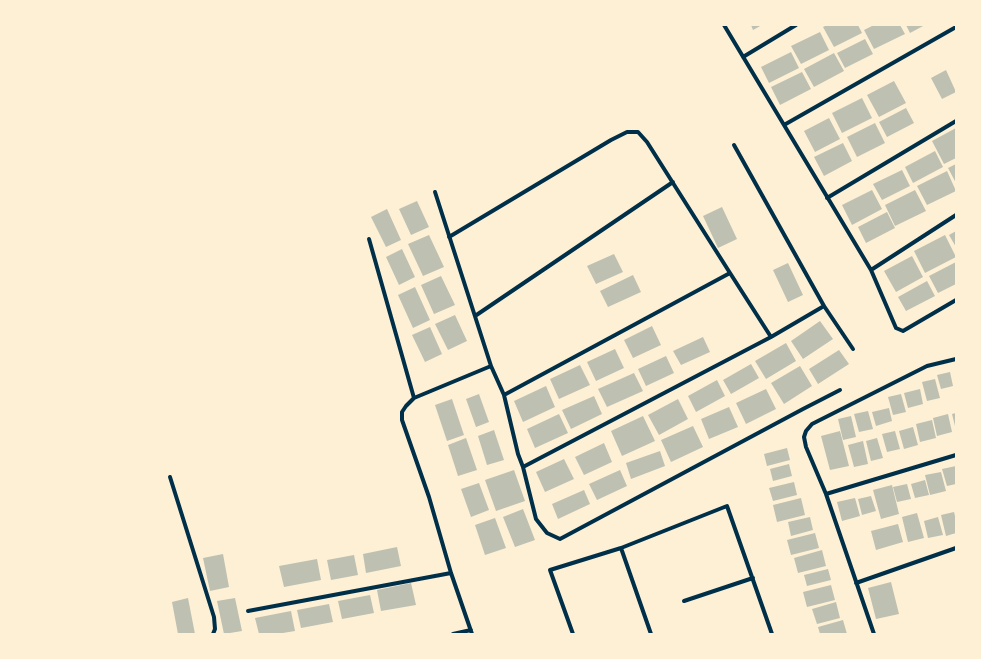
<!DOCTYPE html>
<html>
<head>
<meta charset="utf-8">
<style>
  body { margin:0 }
  #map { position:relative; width:981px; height:659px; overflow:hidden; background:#fdf0d5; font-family:"Fira Sans",sans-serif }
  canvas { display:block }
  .frame { position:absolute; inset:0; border:26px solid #fdf0d5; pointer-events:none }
</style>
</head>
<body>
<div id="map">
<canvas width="981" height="659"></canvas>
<div class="frame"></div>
</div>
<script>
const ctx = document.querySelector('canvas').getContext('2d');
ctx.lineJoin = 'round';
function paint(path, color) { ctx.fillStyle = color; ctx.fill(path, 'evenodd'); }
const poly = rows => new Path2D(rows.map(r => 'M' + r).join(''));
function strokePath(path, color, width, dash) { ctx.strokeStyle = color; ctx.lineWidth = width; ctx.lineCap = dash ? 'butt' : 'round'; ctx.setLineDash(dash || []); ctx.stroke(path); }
const building = poly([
  [751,25,762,25,753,30],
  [827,25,858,25,862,33,834,47,823,27],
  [874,25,900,25,905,34,874,49,864,30],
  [906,25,925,25,910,33],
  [820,32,829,50,801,64,791,46],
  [865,39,873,54,845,68,837,53],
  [791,52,799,68,769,83,761,67],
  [834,53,844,71,814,87,804,69],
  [946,70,956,92,942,99,931,78],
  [802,72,811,89,780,105,771,87],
  [894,81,906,103,879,117,867,95],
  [862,98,872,118,842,133,832,113],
  [906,108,914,123,887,137,879,122],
  [829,118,840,139,815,152,804,131],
  [875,123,885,143,857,157,847,137],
  [956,128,956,158,944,164,932,141],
  [843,143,852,161,824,176,814,157],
  [935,151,943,167,913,183,905,167],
  [956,164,956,183,948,168],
  [902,170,910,186,882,200,873,184],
  [947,171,956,191,927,205,917,186],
  [872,190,882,209,852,225,842,205],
  [915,190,926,211,895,226,885,205],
  [417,201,429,227,411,235,399,209],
  [722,207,737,239,718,248,703,216],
  [387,209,401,240,386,247,371,217],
  [887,212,895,228,866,243,858,227],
  [956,231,956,247,949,235],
  [429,235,444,267,423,276,408,244],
  [945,235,956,257,925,273,914,251],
  [402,249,415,277,399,285,386,257],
  [614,254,623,272,596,284,587,266],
  [912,256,923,277,896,292,884,271],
  [956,262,956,284,938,293,929,276],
  [788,263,803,295,788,302,773,270],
  [633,275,641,292,608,307,600,291],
  [441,276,455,305,434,314,421,285],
  [927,281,935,296,906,311,898,297],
  [415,287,430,320,413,328,398,295],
  [455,315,467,341,448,350,435,324],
  [820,321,833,339,803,359,791,341],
  [652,326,661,345,633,358,624,340],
  [430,327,442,354,425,362,412,335],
  [703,337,710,352,681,365,673,351],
  [786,343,796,361,766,379,755,361],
  [615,349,624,368,596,381,587,362],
  [839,350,849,364,818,384,809,369],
  [666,356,674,373,646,386,638,369],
  [751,364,759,378,731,394,723,380],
  [580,365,590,385,559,399,550,379],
  [800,366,812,386,784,404,771,383],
  [950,372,953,386,941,389,937,375],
  [634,373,643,391,607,407,598,389],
  [935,379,940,398,927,401,922,382],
  [717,380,725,396,696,412,688,396],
  [546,386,555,407,523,422,514,401],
  [766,389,776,409,746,424,736,403],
  [920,389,923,404,908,408,904,393],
  [479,394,489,422,476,427,466,399],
  [901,394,906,412,893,415,888,397],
  [594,396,602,414,571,429,562,410],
  [452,399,464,435,447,441,435,405],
  [678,399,688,419,659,435,648,415],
  [729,407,738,427,709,439,701,419],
  [889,408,892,421,876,426,872,412],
  [868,411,873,429,859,432,854,414],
  [956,413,956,426,955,426,952,414],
  [559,414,568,433,535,448,527,429],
  [948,414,952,432,937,436,933,418],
  [643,416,655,441,622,456,611,431],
  [851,416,856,437,843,440,838,419],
  [932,420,936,438,920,442,916,424],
  [693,426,703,447,671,462,661,440],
  [913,427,918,445,904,449,899,431],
  [494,430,504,460,487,465,478,436],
  [840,431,849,466,830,470,821,436],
  [895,431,900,449,887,452,882,434],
  [466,438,477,470,458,476,448,445],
  [877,438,883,458,871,461,866,441],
  [863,441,868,464,854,467,848,445],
  [604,443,612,462,584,475,575,457],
  [787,448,790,460,767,466,764,454],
  [660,451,665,466,631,479,626,463],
  [564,459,574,479,545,492,536,472],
  [789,464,792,476,773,481,770,469],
  [956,466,956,484,947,486,942,469],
  [514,470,525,501,496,511,485,480],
  [620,470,627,486,597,500,589,484],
  [941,472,946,491,930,495,925,475],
  [925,480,929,495,915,498,911,484],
  [794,482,797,495,773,501,769,488],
  [479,483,489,510,471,517,461,489],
  [907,484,911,499,897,502,893,487],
  [892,485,899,514,881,519,873,490],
  [584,490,590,504,558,519,552,504],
  [871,496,876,511,862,515,858,499],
  [801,498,805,515,777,522,773,505],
  [855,498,860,516,842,521,837,502],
  [523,509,535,540,515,547,503,517],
  [954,512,956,520,956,533,946,536,941,515],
  [917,513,924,538,908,542,902,517],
  [810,517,813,530,791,536,788,522],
  [938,517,943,535,928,538,924,521],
  [495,518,506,548,485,555,475,525],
  [898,524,903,542,876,550,871,531],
  [815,533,819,548,791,555,787,540],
  [397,547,401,566,366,573,363,554],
  [822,550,826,566,798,573,794,558],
  [223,554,229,587,210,591,203,558],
  [354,555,358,575,331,580,327,560],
  [317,559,321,580,284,587,279,566],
  [828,569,831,580,807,586,804,575],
  [891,582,899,614,876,619,868,588],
  [411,583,416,605,381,611,377,590],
  [831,585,835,600,807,607,803,592],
  [370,595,374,613,342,619,338,601],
  [188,598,195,634,178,634,172,602],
  [235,598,242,631,224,634,217,601],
  [836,602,840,618,817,624,812,609],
  [329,604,333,622,301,628,297,610],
  [291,611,295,631,277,634,259,634,255,618],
  [843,620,847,634,820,634,818,627]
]);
const minor = poly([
  [724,25,871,270,896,328,903,331,956,300],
  [743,57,796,25],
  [784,125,956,27],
  [435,192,491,366,414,398,406,406,402,412,402,420,429,497,451,573,472,634],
  [827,198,956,121],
  [449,237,611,140,627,132,638,132,647,142,730,273],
  [369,239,414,398],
  [871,270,956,215],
  [824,306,853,349],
  [475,316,673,182],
  [491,366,504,395,518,454,523,467,536,519,547,533,560,539,803,409,840,390],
  [504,395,730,273,771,337],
  [523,467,771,337,824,306,734,145],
  [170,477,214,617,215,629,213,634],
  [826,494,956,455],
  [621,548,651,634],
  [856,583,956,548],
  [684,601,753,578],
  [248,611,451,573],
  [453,634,471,630],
  [573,634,550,570,621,548,727,506,772,634],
  [874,634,826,494,806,447,804,437,806,431,812,424,927,366,956,359]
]);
paint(building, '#bec0b2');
strokePath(minor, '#003049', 4);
</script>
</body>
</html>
